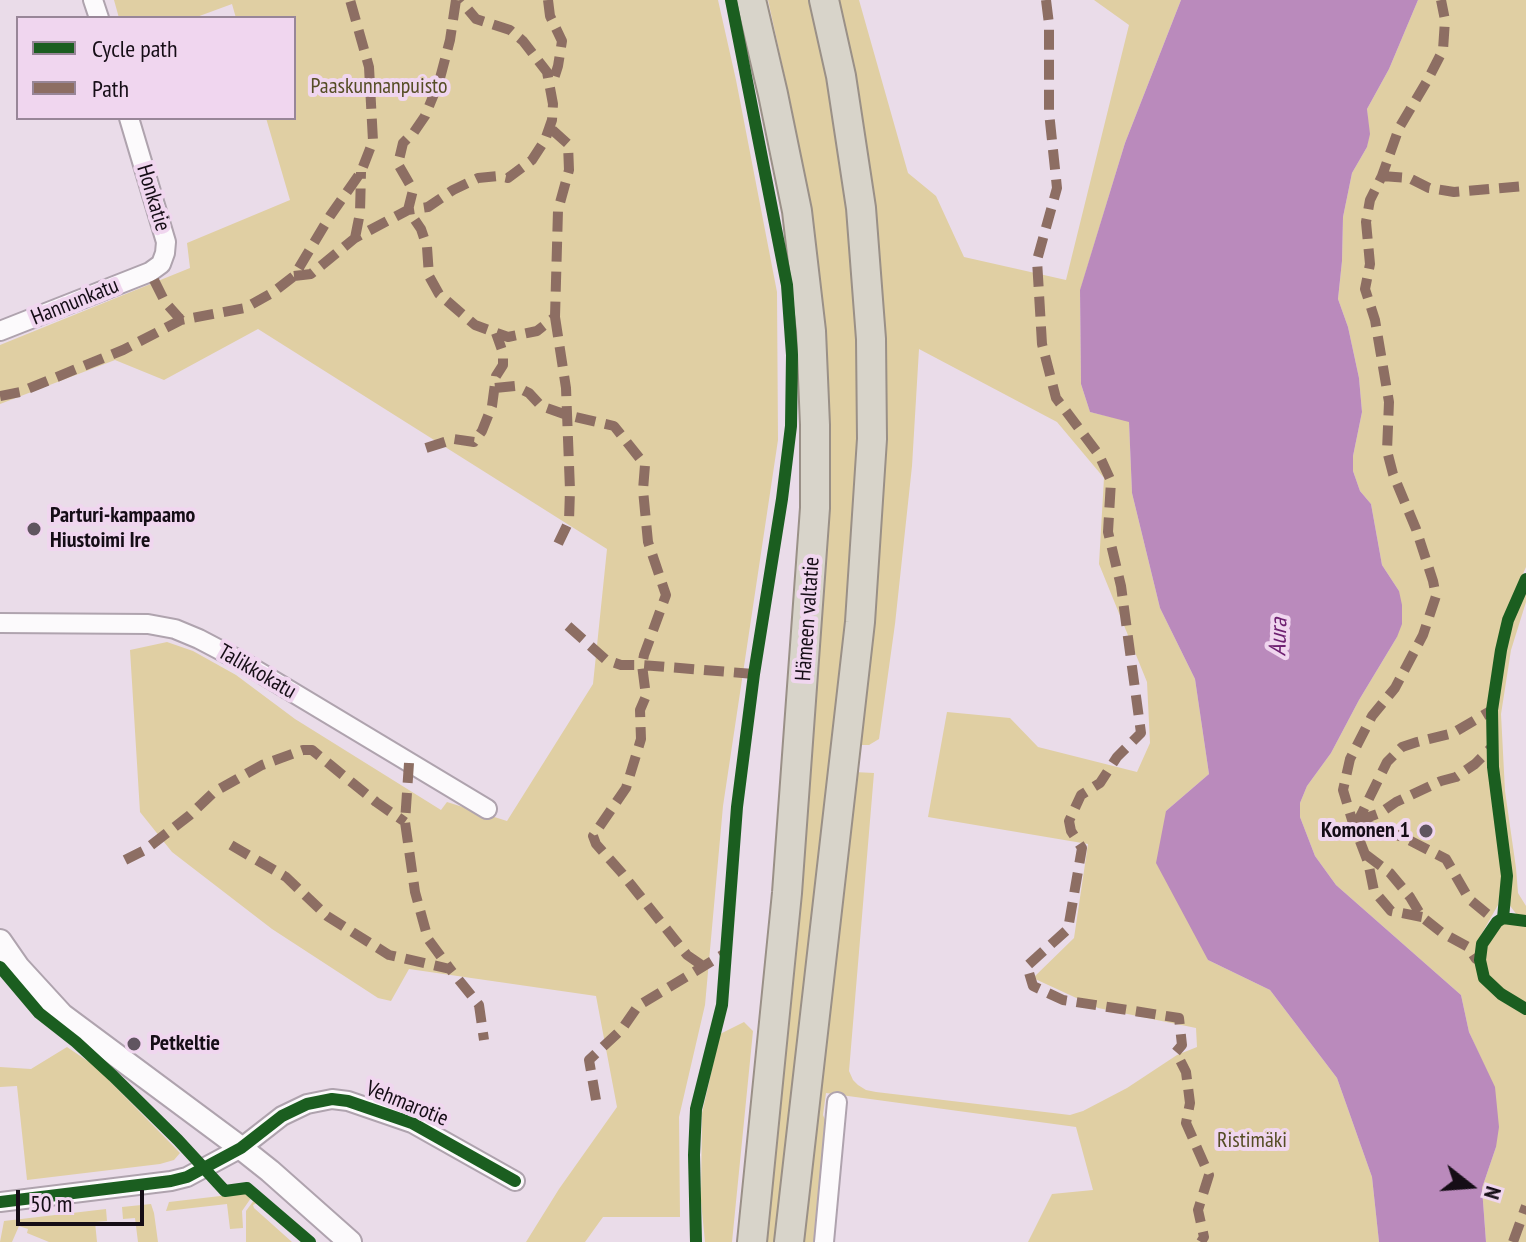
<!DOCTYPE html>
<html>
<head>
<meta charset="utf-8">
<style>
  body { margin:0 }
  #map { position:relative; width:1526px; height:1242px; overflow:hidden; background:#eadce9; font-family:"PT Sans Narrow",sans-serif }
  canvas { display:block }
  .legend { position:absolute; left:16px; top:16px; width:280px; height:104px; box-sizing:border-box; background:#f0d6ef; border:2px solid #988698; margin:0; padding:10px 14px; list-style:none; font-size:24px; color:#150d16 }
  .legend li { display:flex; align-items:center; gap:16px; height:40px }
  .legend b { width:40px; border:2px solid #988698 }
  .north { position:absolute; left:1430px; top:1146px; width:80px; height:80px; -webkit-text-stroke:6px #f0d6ef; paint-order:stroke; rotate:107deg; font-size:22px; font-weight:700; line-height:32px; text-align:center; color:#150d16 }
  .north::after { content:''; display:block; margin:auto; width:28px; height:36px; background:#150d16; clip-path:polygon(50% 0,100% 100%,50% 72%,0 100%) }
  .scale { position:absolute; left:16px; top:1190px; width:128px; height:36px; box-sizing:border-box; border:4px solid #150d16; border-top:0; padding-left:10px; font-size:24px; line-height:28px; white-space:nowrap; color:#150d16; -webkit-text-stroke:6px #f0d6ef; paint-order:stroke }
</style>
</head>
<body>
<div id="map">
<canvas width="1526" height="1242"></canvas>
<ul class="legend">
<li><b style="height:10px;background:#1b5e20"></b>Cycle path</li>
<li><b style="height:10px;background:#8d6e63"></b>Path</li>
</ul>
<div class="north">N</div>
<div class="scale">50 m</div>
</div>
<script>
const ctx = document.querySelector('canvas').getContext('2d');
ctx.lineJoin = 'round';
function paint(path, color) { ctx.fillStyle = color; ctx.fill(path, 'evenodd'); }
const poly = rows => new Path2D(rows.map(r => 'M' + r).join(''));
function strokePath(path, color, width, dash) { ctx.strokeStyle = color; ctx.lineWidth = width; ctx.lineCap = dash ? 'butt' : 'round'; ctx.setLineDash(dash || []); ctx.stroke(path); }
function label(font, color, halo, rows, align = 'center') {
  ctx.font = font + ' "PT Sans Narrow",sans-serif'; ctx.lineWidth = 8; ctx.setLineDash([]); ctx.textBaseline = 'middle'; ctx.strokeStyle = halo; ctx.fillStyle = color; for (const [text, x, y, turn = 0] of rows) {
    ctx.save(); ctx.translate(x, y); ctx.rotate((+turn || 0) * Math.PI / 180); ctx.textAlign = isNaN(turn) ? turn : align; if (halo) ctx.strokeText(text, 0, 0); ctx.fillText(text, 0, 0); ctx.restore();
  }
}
const green = poly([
  [114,0,718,0,736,80,777,292,778,440,723,806,705,1005,679,1117,680,1217,603,1217,585,1242,526,1242,559,1189,617,1107,596,996,409,969,391,1001,378,998,272,929,172,852,140,812,130,650,167,642,193,651,236,675,295,719,441,810,447,802,507,821,593,684,607,549,258,329,164,380,115,360,0,404,0,345,190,268,187,243,290,200,266,118,294,118,294,18,236,18,232,4,194,18,119,18],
  [768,0,811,0,834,101,849,210,858,327,860,460,846,624,776,1242,763,1242,798,898,809,214,792,109],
  [836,0,859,0,908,173,936,196,964,257,1066,280,1129,25,1094,0,1181,0,1125,143,1080,291,1081,384,1090,412,1129,421,1132,493,1160,608,1195,679,1209,774,1166,811,1208,960,1270,990,1337,1078,1372,1177,1379,1242,1028,1242,1052,1194,1093,1190,1076,1127,826,1093,823,1115,829,1129,819,1242,802,1242,854,772,874,773,849,1071,853,1080,858,1085,866,1090,876,1092,1070,1115,1083,1111,1127,1088,1177,1055,1197,1047,1196,1028,1098,1008,1033,978,1074,938,1088,844,928,817,947,712,1010,718,1038,747,1137,772,1150,743,1147,682,1099,564,1104,478,1057,422,919,349,912,466,895,624,879,739,869,745,858,745,884,459],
  [1418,0,1526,0,1526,567,1511,601,1499,642,1490,695,1487,757,1503,876,1498,905,1477,942,1479,943,1487,930,1500,921,1517,915,1508,903,1509,875,1494,755,1495,717,1504,656,1512,623,1526,588,1526,602,1511,650,1501,714,1505,791,1516,868,1518,893,1526,906,1526,1242,1486,1242,1482,1188,1496,1147,1494,1087,1469,1032,1461,995,1336,885,1315,856,1300,817,1300,803,1307,786,1331,753,1359,700,1397,637,1399,591,1382,565,1371,504,1360,491,1353,471,1353,456,1362,412,1359,378,1348,327,1338,299,1342,261,1343,217,1352,173,1367,147,1369,134,1367,109,1389,69],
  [744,1022,753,1031,732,1242,705,1242,701,1201,702,1113,720,1034],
  [67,1047,95,1066,180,1153,174,1160,160,1164,27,1180,17,1086,0,1087,0,1067,31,1069],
  [246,1193,251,1198,242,1211,243,1228,230,1229,227,1204,166,1211,169,1202],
  [254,1200,257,1203,253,1205,254,1208,292,1242,246,1242,246,1211],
  [151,1204,154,1213,158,1242,138,1242,135,1218,123,1219,122,1207],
  [106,1209,107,1221,95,1222,97,1242,49,1242,27,1233,28,1229,19,1226,12,1242,0,1242,4,1221]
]);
const water = poly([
  [1181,0,1418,0,1389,69,1367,109,1370,134,1367,147,1352,173,1343,217,1342,261,1338,299,1348,327,1359,378,1362,412,1353,456,1353,471,1360,491,1371,504,1382,565,1399,591,1402,605,1402,624,1397,637,1359,700,1331,753,1307,786,1300,803,1300,817,1315,856,1336,885,1461,995,1469,1032,1495,1087,1499,1127,1496,1147,1482,1188,1486,1242,1379,1242,1372,1177,1337,1078,1270,990,1208,960,1156,863,1166,811,1209,774,1195,679,1160,608,1132,493,1129,422,1090,412,1081,384,1080,290,1125,143]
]);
const minor = poly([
  [93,0,99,18],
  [0,331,150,272,161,264,165,253,166,242,129,118],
  [0,623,148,624,175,629,199,639,239,660,487,809],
  [0,1202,171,1181,187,1177,241,1148,282,1116,307,1104,332,1099,348,1101,412,1123,515,1181],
  [824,1242,837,1102]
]);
const tertiary = poly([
  [0,941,18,967,62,1015,241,1148,270,1171,350,1242]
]);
const trunk = poly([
  [751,0,773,94,797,211,811,331,815,425,815,508,787,893,752,1242],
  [789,1242,860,622,872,439,871,339,861,208,841,76,824,0]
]);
const quiet = poly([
  [456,0,450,40,439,82,425,116,414,132,403,143,398,164,413,190,408,210,421,229,427,247,429,276,439,294,475,325,508,337,537,331,555,317,558,210,569,170,568,144,549,127],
  [548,0,550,16,562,41,558,66,552,85],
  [1046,0,1049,24,1049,112,1057,188,1037,260,1042,344,1056,398,1099,455,1111,481,1108,532,1121,586,1141,733,1117,757,1100,783,1081,795,1069,821,1071,831,1082,848,1068,929,1027,966,1033,986,1063,1000,1179,1018,1182,1045,1176,1052,1186,1072,1190,1103,1186,1123,1209,1175,1198,1210,1204,1237,1201,1242],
  [1382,176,1409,178,1429,188,1454,192,1526,186],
  [355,238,360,213,361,172],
  [294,276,311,274,355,238,408,210,428,207,453,190,478,178,499,176,508,178,532,160,545,140,552,120,553,104,547,72,523,41,510,30,476,19,460,0],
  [154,280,165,302,181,320],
  [555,317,566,388,570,490,569,521,557,546],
  [495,388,515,386,529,393,541,406,567,415,614,426,645,465,643,490,648,542,666,595,644,655,642,665,646,696,640,710,641,739,626,788,593,836,596,844,621,872,687,955,703,966],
  [0,396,20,392,123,350,181,320,245,308,272,293,294,276,330,216,361,172,373,141,369,67,350,0],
  [426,448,454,439,474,442,482,431,492,406,496,376,503,365,503,353,496,333],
  [568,626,606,660,621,665,642,665,754,674],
  [409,763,405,822,415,892,428,939,450,969],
  [1358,821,1380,813,1396,802,1441,781,1456,777,1475,764,1492,747],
  [1353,823,1358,821,1387,762,1402,747,1417,742,1453,733,1492,710],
  [1353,823,1375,827,1405,838,1446,859,1469,899,1497,922],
  [231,845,286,877,327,916,389,955,450,969,479,1005,484,1040],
  [1365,854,1390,873,1410,897,1422,917,1441,932,1468,947,1476,959,1480,960],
  [125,860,145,850,190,815,214,792,262,765,303,750,312,750,376,802,405,822],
  [1422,917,1391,911,1374,891,1368,862,1353,823,1343,790,1350,759,1372,716,1395,688,1423,635,1436,596,1433,581,1416,529,1393,474,1387,451,1389,402,1375,320,1365,289,1370,264,1366,222,1370,200,1382,176,1399,128,1427,81,1443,50,1445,20,1441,0],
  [596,1100,589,1060,622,1029,638,1006,727,952],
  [1513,1242,1526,1206]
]);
const cycleway = poly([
  [1503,918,1507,876,1493,767,1492,710,1501,650,1508,620,1526,579],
  [1526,921,1503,918,1497,922,1482,944,1480,960,1484,978,1501,994,1526,1009],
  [0,967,39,1013,76,1042,113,1076,178,1140,225,1191,247,1188,310,1242],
  [0,1202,171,1181,187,1177,241,1148,282,1116,307,1104,332,1099,348,1101,412,1123,515,1181],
  [696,1242,694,1155,696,1109,722,1005,737,807,754,674,782,499,791,426,792,355,787,285,731,0]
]);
const markers = [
  [34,529,8,"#605560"],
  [1426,831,8,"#605560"],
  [134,1044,8,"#605560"]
];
const parkNames = [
  ["Paaskunnanpuisto",379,87],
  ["Ristimäki",1252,1141]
];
const streetNames = [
  ["Honkatie",153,198,73],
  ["Hannunkatu",75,302,-22],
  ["Hämeen valtatie",808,619,-86],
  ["Talikkokatu",257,672,30],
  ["Vehmarotie",407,1104,22]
];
const poiNames = [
  ["Parturi-kampaamo",50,516],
  ["Hiustoimi Ire",50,541],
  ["Komonen 1",1410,831,"right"],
  ["Petkeltie",150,1044]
];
const waterNames = [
  ["Aura",1279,637,-88]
];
paint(green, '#e0cfa3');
paint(water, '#ba8abc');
strokePath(minor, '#afa3ae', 22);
strokePath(tertiary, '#afa3ae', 26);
strokePath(trunk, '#9a9087', 32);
strokePath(minor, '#fcfafc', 18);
strokePath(tertiary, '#fcfafc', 22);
strokePath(trunk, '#d8d4ca', 28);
strokePath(quiet, '#8d6e63', 10, [20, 10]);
strokePath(cycleway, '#1b5e20', 12);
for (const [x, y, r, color] of markers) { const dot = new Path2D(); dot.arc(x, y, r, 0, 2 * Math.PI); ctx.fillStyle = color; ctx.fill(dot); strokePath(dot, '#f0d6ef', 3); }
label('22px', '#554d25', '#f0d6ef', parkNames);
label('22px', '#150d16', '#f0d6ef', streetNames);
label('bold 22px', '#150d16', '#f0d6ef', poiNames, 'left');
label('italic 24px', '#6e2071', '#f0d6ef', waterNames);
</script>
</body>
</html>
